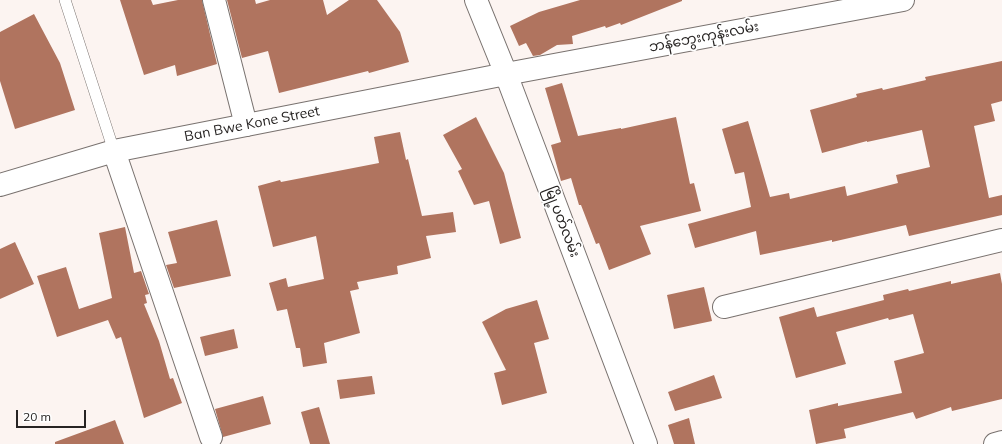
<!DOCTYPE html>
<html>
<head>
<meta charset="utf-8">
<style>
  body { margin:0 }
  #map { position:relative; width:1002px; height:444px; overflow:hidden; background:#fcf4f1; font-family:Mulish,sans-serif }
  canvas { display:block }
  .scale { position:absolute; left:16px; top:410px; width:70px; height:18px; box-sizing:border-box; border:2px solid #272423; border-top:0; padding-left:5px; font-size:12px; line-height:14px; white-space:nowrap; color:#272423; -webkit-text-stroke:3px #fff; paint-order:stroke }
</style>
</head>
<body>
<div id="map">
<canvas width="1002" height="444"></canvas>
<div class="scale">20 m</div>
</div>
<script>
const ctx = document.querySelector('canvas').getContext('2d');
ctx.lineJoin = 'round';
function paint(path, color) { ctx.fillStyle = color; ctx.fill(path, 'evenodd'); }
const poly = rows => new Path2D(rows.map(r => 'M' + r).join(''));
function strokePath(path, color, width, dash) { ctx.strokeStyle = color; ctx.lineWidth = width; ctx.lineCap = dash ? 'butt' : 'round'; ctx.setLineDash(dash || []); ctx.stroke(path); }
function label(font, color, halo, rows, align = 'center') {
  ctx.font = font + ' Mulish,"Noto Sans Myanmar",sans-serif'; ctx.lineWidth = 3.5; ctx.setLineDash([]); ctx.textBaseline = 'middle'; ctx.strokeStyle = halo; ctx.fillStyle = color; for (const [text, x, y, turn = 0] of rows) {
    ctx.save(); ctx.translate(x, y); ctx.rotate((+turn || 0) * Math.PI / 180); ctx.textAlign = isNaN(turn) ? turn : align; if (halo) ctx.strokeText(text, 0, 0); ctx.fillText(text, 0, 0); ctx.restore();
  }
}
const building = poly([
  [120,0,151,0,153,5,178,0,202,0,217,64,177,76,175,65,144,75],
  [227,0,255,0,256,4,270,0,323,0,327,15,349,0,377,0,400,32,409,62,369,73,368,71,279,93,268,51,242,58],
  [580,0,682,0,682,1,621,25,620,23,606,28,605,26,572,36,573,44,557,45,540,55,533,56,526,43,519,46,510,26,539,12],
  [34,14,60,63,75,110,15,129,0,81,0,32],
  [1002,61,1002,101,991,104,995,121,974,126,989,198,1002,195,1002,215,909,236,906,225,832,242,832,240,760,255,756,231,695,248,688,224,751,207,744,172,735,174,722,129,748,121,770,197,789,193,790,199,845,186,847,196,898,183,896,175,930,167,922,130,867,142,867,141,822,153,810,110,857,97,856,94,882,88,883,90,926,80,925,77],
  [562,83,578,136,621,128,621,129,676,117,690,184,694,183,701,211,640,226,651,254,609,270,599,243,596,244,581,205,579,205,571,178,561,181,551,145,561,142,545,88],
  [476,117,504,173,521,238,500,244,489,201,474,205,458,171,462,169,443,135],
  [400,132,406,160,408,159,422,216,453,212,456,232,426,236,431,258,397,266,398,274,357,282,359,289,350,291,360,333,324,343,327,363,303,367,300,348,296,348,287,309,277,311,269,283,286,278,288,287,324,279,316,236,273,247,258,186,280,180,281,182,379,163,374,137],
  [217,220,231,276,174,288,166,265,177,263,168,232],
  [125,227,134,273,141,271,149,294,145,295,147,303,144,304,159,341,170,379,173,378,182,403,144,418,121,337,116,339,108,320,57,337,37,276,66,267,79,309,112,298,99,233],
  [15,242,34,284,0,299,0,249],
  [1000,273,1002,284,1002,399,952,411,951,407,916,419,913,412,844,429,846,438,816,444,809,410,838,403,838,406,902,393,894,361,924,353,913,314,889,320,888,318,836,332,846,364,796,378,779,317,814,307,817,317,884,300,883,295,908,289,909,291,951,281,951,284],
  [704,287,712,321,674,329,667,295],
  [537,300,549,339,534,343,547,393,502,405,494,373,506,370,482,322,506,309],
  [234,329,238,348,205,356,200,337],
  [714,375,722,398,675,411,668,392],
  [372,376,375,394,340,399,337,380],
  [263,396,271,424,223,437,215,409],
  [319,407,330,444,310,444,301,412],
  [689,418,695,444,674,444,668,425],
  [115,420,124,444,55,444,55,442]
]);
const lane = poly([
  [65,0,114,151]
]);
const street = poly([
  [214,0,246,125],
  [506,74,903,0],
  [114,151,211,437],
  [724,307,1002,240],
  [995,444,1002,442]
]);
const secondary = poly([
  [476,0,506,74,646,444],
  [0,185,114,151,506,74]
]);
const streetNames = [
  ["ဘန်ဘွေးကုန်းလမ်း",704,37,-11],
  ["Ban Bwe Kone Street",252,124,-11],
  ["မြို့ပတ်လမ်း",562,222,69]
];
paint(building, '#b0745f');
strokePath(lane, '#79726f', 12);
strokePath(street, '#79726f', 24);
strokePath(secondary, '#79726f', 24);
strokePath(lane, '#fff', 11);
strokePath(street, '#fff', 22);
strokePath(secondary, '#fff', 22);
label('14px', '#272423', '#fff', streetNames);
</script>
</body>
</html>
